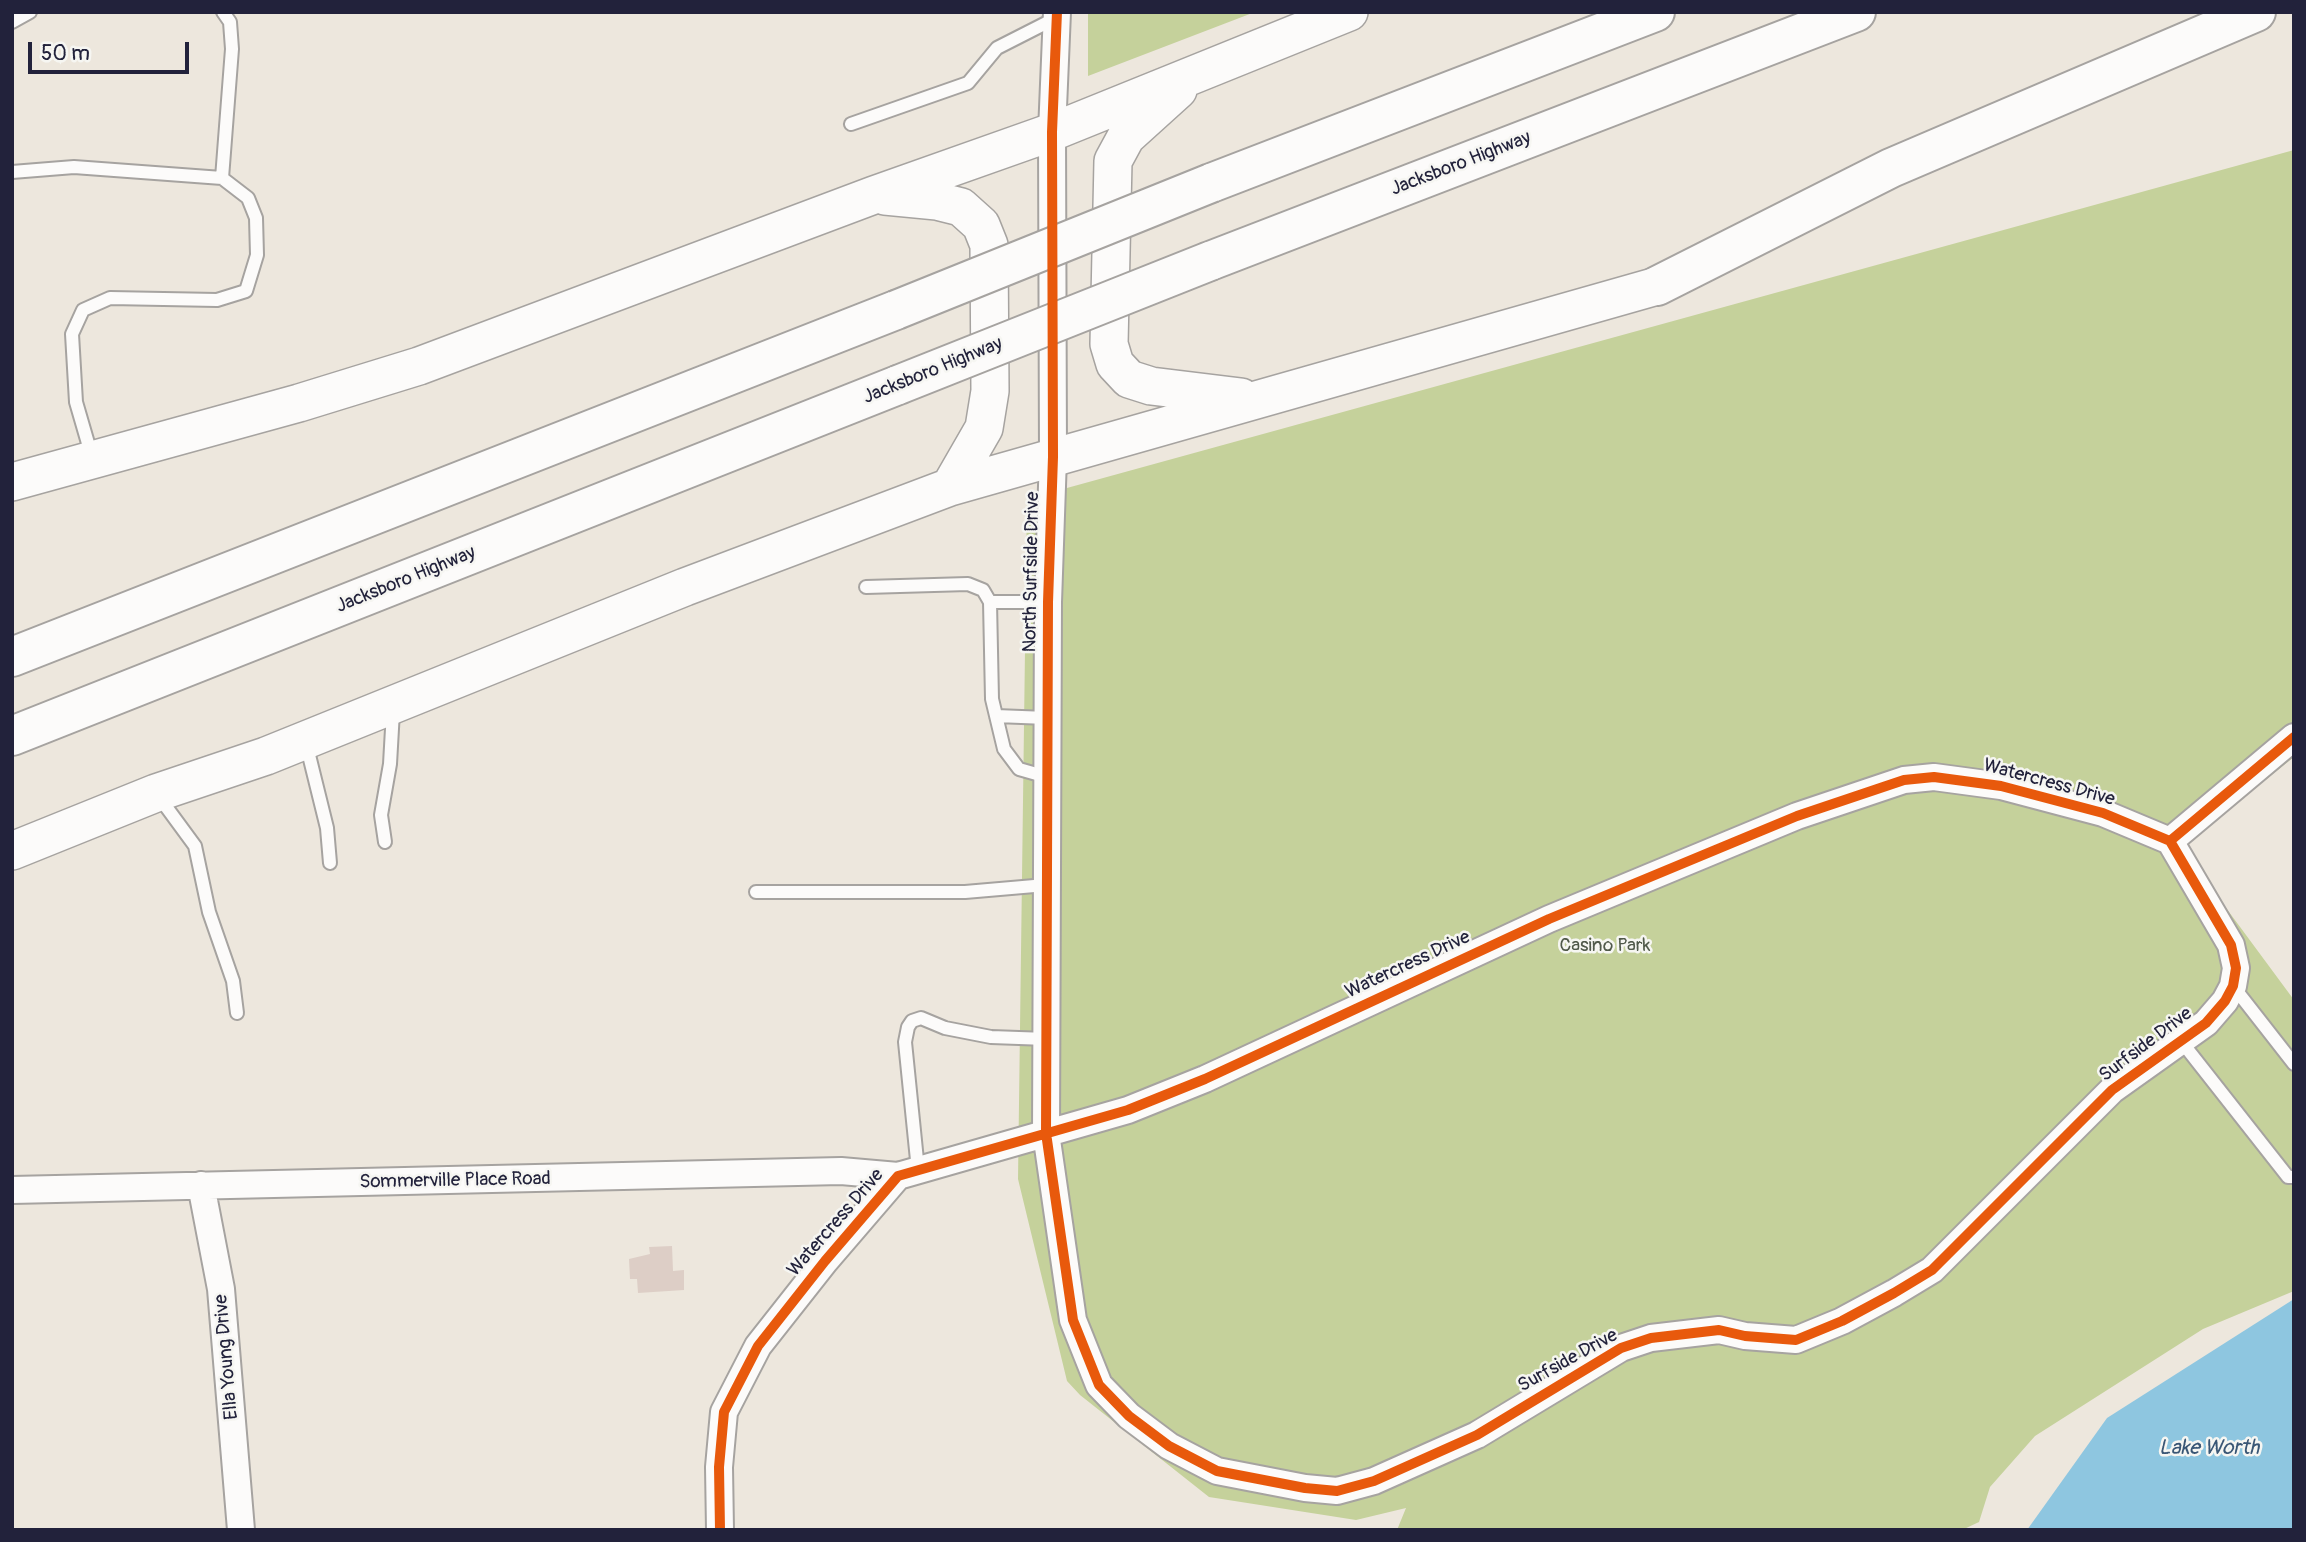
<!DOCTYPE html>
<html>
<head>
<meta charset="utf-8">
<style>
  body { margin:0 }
  #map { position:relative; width:2306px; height:1542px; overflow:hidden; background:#ede7dd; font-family:Pangolin,sans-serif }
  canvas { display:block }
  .frame { position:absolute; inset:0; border:14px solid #22223b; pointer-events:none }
  .scale { position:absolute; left:28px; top:42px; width:161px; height:32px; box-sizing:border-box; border:4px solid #22223b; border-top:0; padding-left:9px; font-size:21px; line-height:24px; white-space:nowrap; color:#22223b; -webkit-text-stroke:5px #f6f6f2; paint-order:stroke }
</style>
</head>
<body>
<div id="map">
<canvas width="2306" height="1542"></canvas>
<div class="frame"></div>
<div class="scale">50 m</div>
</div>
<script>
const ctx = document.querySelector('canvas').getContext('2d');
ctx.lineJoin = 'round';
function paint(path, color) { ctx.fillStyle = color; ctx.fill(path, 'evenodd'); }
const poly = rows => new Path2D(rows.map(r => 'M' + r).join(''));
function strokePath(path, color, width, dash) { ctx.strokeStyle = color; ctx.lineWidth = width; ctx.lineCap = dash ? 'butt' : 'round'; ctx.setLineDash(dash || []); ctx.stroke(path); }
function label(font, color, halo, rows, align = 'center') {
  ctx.font = font + ' Pangolin,sans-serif'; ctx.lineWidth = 5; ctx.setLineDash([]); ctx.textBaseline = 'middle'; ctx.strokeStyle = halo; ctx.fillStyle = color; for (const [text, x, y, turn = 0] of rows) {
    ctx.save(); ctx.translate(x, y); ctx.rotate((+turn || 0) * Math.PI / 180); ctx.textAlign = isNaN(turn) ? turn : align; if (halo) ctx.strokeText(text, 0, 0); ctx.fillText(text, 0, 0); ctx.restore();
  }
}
const green = poly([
  [1088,12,1255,12,1088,76],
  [2294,150,2294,757,2181,847,2294,1000,2294,1291,2203,1329,2035,1436,1990,1487,1979,1522,1962,1530,1397,1530,1406,1508,1356,1520,1209,1497,1080,1395,1067,1381,1018,1179,1027,499]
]);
const water = poly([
  [2294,1299,2294,1530,2027,1530,2107,1418]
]);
const building = poly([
  [672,1246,673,1271,684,1270,684,1290,638,1293,637,1279,630,1279,629,1259,650,1254,649,1247]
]);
const lane = poly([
  [12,22,30,12],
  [851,124,968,83,997,48,1056,18],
  [12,172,74,167,222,178,248,198,256,218,257,255,246,291,217,300,110,298,83,310,72,334,76,402,92,457],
  [222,178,232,49,230,22,223,12],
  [866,587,968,584,983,590,990,602,992,699,1004,749,1019,769,1047,777],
  [990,602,1048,602],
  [996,716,1047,718],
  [306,743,327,828,330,863],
  [159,797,195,846,209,912,233,981,237,1013],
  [385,842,381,815,390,764,393,711],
  [756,892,965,892,1046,885],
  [2233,986,2294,1064],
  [2181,1041,2288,1177,2294,1177],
  [918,1170,905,1042,908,1027,912,1021,921,1018,945,1028,991,1037,1047,1039]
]);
const street = poly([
  [1057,12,1052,132,1053,457,1048,602,1046,1133,1073,1320,1099,1385,1129,1416,1169,1446,1217,1471,1305,1488,1337,1491,1374,1481,1477,1435,1621,1348,1651,1338,1719,1330,1745,1336,1796,1340,1842,1321,1894,1293,1932,1270,2112,1090,2206,1023,2225,1001,2233,986,2236,968,2231,945,2170,841],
  [201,1185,221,1289,241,1530],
  [12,1190,841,1171,898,1176],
  [720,1530,719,1467,724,1412,758,1346,825,1261,898,1176,1128,1110,1205,1079,1549,919,1797,816,1904,780,1934,777,2001,786,2103,813,2170,841,2294,737]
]);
const secondary = poly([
  [1178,90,1126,137,1113,161,1109,344,1115,364,1129,379,1151,386,1241,397],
  [885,196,937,201,961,207,981,225,989,245,990,391,984,428,950,487],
  [12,482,299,403,419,366,874,195,1052,132,1349,12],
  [12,851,156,793,266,756,685,587,950,487,1657,286]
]);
const highway = poly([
  [1211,183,1655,12],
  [1210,261,1856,12],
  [1657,286,1891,168,2256,12],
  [12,657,896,310],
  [12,736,898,385]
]);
const highwayBridge = poly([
  [896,310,1211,183],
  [898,385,1210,261]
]);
const cycleway = poly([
  [1057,12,1052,132,1053,457,1048,602,1046,1133,1073,1320,1099,1385,1129,1416,1169,1446,1217,1471,1305,1488,1337,1491,1374,1481,1477,1435,1621,1348,1651,1338,1719,1330,1745,1336,1796,1340,1842,1321,1894,1293,1932,1270,2112,1090,2206,1023,2225,1001,2233,986,2236,968,2231,945,2170,841],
  [720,1530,719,1467,724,1412,758,1346,825,1261,898,1176,1128,1110,1205,1079,1549,919,1797,816,1904,780,1934,777,2001,786,2103,813,2170,841,2294,737]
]);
const streetNames = [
  ["Jacksboro Highway",1461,164,-21],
  ["Jacksboro Highway",933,371,-22],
  ["North Surfside Drive",1032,572,-89],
  ["Jacksboro Highway",406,580,-22],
  ["Watercress Drive",2049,783,15],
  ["Watercress Drive",1408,965,-25],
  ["Surfside Drive",2146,1045,-37],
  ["Sommerville Place Road",455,1181,-1],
  ["Watercress Drive",836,1223,-49],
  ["Ella Young Drive",227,1357,-95],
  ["Surfside Drive",1568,1361,-29]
];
const parkNames = [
  ["Casino Park",1605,946]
];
const waterNames = [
  ["Lake Worth",2209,1449]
];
paint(green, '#c5d19b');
paint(water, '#8ec6e0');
paint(building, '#ddcec6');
strokePath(lane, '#a6a3a0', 16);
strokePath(street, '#a6a3a0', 30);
strokePath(secondary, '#a6a3a0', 40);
strokePath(highway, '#a6a3a0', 42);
strokePath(lane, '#fcfbfa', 12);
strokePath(street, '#fcfbfa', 26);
strokePath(secondary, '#fcfbfa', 37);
strokePath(highway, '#fcfbfa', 38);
strokePath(highwayBridge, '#a6a3a0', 42, []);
strokePath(highwayBridge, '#fcfbfa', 38);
strokePath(cycleway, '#e8590c', 10);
label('19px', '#22223b', '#f6f6f2', streetNames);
label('19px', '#50594a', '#f6f6f2', parkNames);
label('italic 21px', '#395675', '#f6f6f2', waterNames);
</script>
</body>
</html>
